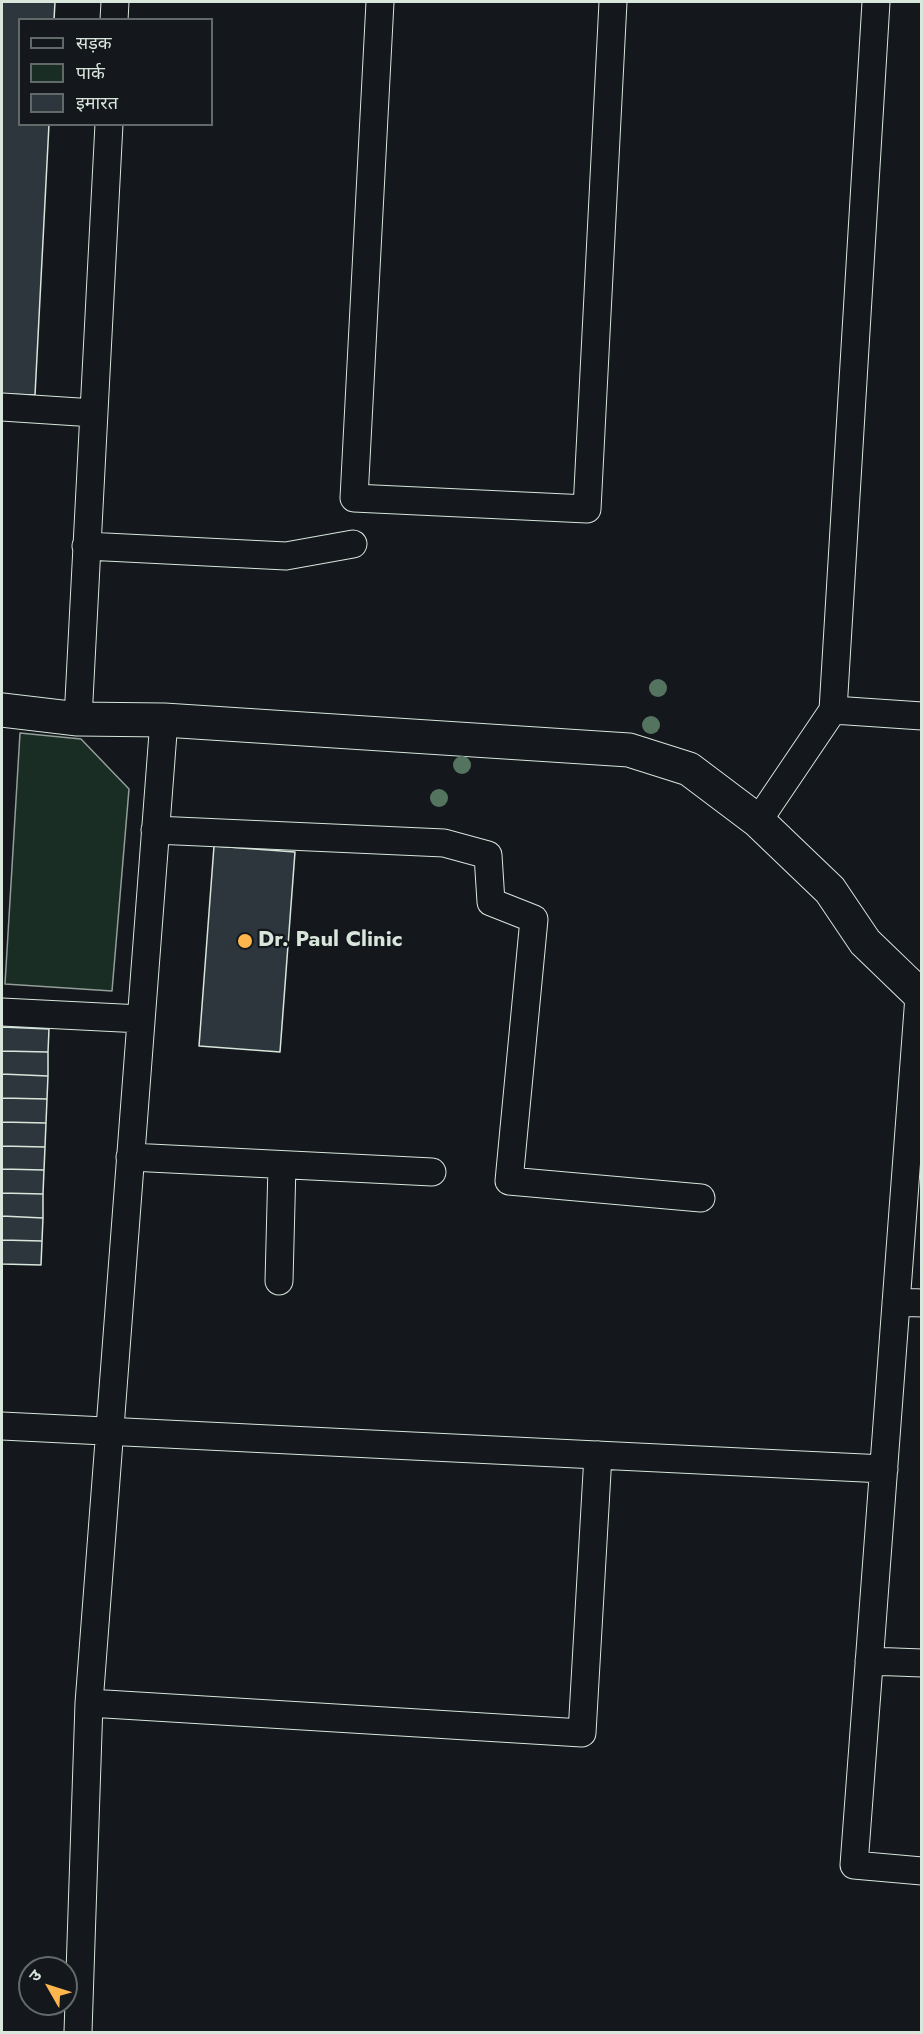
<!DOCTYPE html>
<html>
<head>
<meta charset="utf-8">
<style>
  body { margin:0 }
  #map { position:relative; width:923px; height:2034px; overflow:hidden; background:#14181c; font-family:Jost,"Noto Sans Devanagari",sans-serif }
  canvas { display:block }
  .frame { position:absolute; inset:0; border:3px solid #d8e6dc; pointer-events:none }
  .legend { position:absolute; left:18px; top:18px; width:195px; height:108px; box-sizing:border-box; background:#14181c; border:2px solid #626a69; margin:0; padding:8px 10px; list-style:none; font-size:18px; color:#d8e6dc }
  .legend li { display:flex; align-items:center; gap:12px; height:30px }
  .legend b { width:30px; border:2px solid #626a69 }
  .north { position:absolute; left:18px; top:1956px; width:60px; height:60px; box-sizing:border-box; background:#14181c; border:2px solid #626a69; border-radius:50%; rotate:309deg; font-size:16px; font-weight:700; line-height:24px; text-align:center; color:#d8e6dc }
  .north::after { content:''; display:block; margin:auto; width:21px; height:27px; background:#ffb74d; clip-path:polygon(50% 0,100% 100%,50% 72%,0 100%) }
</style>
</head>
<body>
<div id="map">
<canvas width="923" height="2034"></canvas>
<div class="frame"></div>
<ul class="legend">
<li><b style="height:8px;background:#14181c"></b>सड़क</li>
<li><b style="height:16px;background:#1a2d24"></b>पार्क</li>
<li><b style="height:16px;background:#2c363c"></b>इमारत</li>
</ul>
<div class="north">उ</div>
</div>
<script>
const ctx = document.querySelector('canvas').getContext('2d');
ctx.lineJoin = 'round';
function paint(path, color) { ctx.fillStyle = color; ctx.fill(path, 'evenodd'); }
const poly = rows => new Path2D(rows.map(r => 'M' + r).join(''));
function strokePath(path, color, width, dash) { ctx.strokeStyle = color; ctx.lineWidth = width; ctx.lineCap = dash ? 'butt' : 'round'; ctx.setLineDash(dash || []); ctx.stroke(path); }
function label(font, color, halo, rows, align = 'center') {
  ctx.font = font + ' Jost,sans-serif'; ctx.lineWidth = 4.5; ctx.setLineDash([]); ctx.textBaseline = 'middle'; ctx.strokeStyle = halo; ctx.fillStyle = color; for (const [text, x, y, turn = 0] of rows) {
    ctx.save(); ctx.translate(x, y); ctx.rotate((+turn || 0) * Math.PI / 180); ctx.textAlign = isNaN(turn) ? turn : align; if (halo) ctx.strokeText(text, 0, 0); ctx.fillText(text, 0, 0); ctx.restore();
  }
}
const green = poly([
  [20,733,81,739,129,789,112,991,5,984,20,733]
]);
const building = poly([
  [2,2,55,2,54,20,20,20,20,124,49,124,35,395,2,394,2,2],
  [214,846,295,852,280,1052,199,1046,214,846],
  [2,1027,49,1029,48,1052,2,1051,2,1027],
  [2,1051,48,1052,48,1076,2,1074,2,1051],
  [2,1074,48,1076,47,1099,2,1098,2,1074],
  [2,1098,47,1099,46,1123,2,1122,2,1098],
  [2,1122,46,1123,45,1147,2,1146,2,1122],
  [2,1146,45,1147,44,1170,2,1169,2,1146],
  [2,1169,44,1170,43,1194,2,1193,2,1169],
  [2,1193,43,1194,43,1218,2,1216,2,1193],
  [2,1216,43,1218,42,1241,2,1240,2,1216],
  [2,1240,42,1241,41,1265,2,1264,2,1240]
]);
const street = poly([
  [380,2,354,498,587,509,613,2],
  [114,20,115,2],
  [2,407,94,413],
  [86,546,286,556,353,544],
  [833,710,922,716],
  [78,719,109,124],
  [758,821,833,710,876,2],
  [155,830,444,843,488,855,491,902,534,919,509,1181,701,1198],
  [919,996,854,1865,922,1871],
  [2,1012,141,1019],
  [130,1157,432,1172],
  [279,1281,282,1165],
  [896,1302,922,1303],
  [2,1426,884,1469],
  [869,1661,922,1663],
  [89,1703,582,1733,598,1455],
  [78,2032,89,1703,164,720]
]);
const secondary = poly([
  [2,710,78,719,164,720,629,750,689,769,758,821,830,890,865,942,922,997]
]);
const trees = [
  [658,688],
  [651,725],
  [462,765],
  [439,798]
];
const markers = [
  [245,941,8,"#ffb74d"]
];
const poiNames = [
  ["Dr. Paul Clinic",258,941]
];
paint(green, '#1a2d24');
strokePath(green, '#939e99', 1.5);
paint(building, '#2c363c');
strokePath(building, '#d8e6dc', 1.5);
strokePath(street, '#d8e6dc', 29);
strokePath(secondary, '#d8e6dc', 35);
strokePath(street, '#14181c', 27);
strokePath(secondary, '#14181c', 33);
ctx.fillStyle = '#55745f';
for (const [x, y] of trees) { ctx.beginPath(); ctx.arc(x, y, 9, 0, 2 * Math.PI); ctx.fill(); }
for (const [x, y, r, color] of markers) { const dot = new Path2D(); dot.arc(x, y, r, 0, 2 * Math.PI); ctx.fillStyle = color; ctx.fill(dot); strokePath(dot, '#14181c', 2); }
label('bold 22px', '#d8e6dc', '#14181c', poiNames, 'left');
</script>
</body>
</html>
